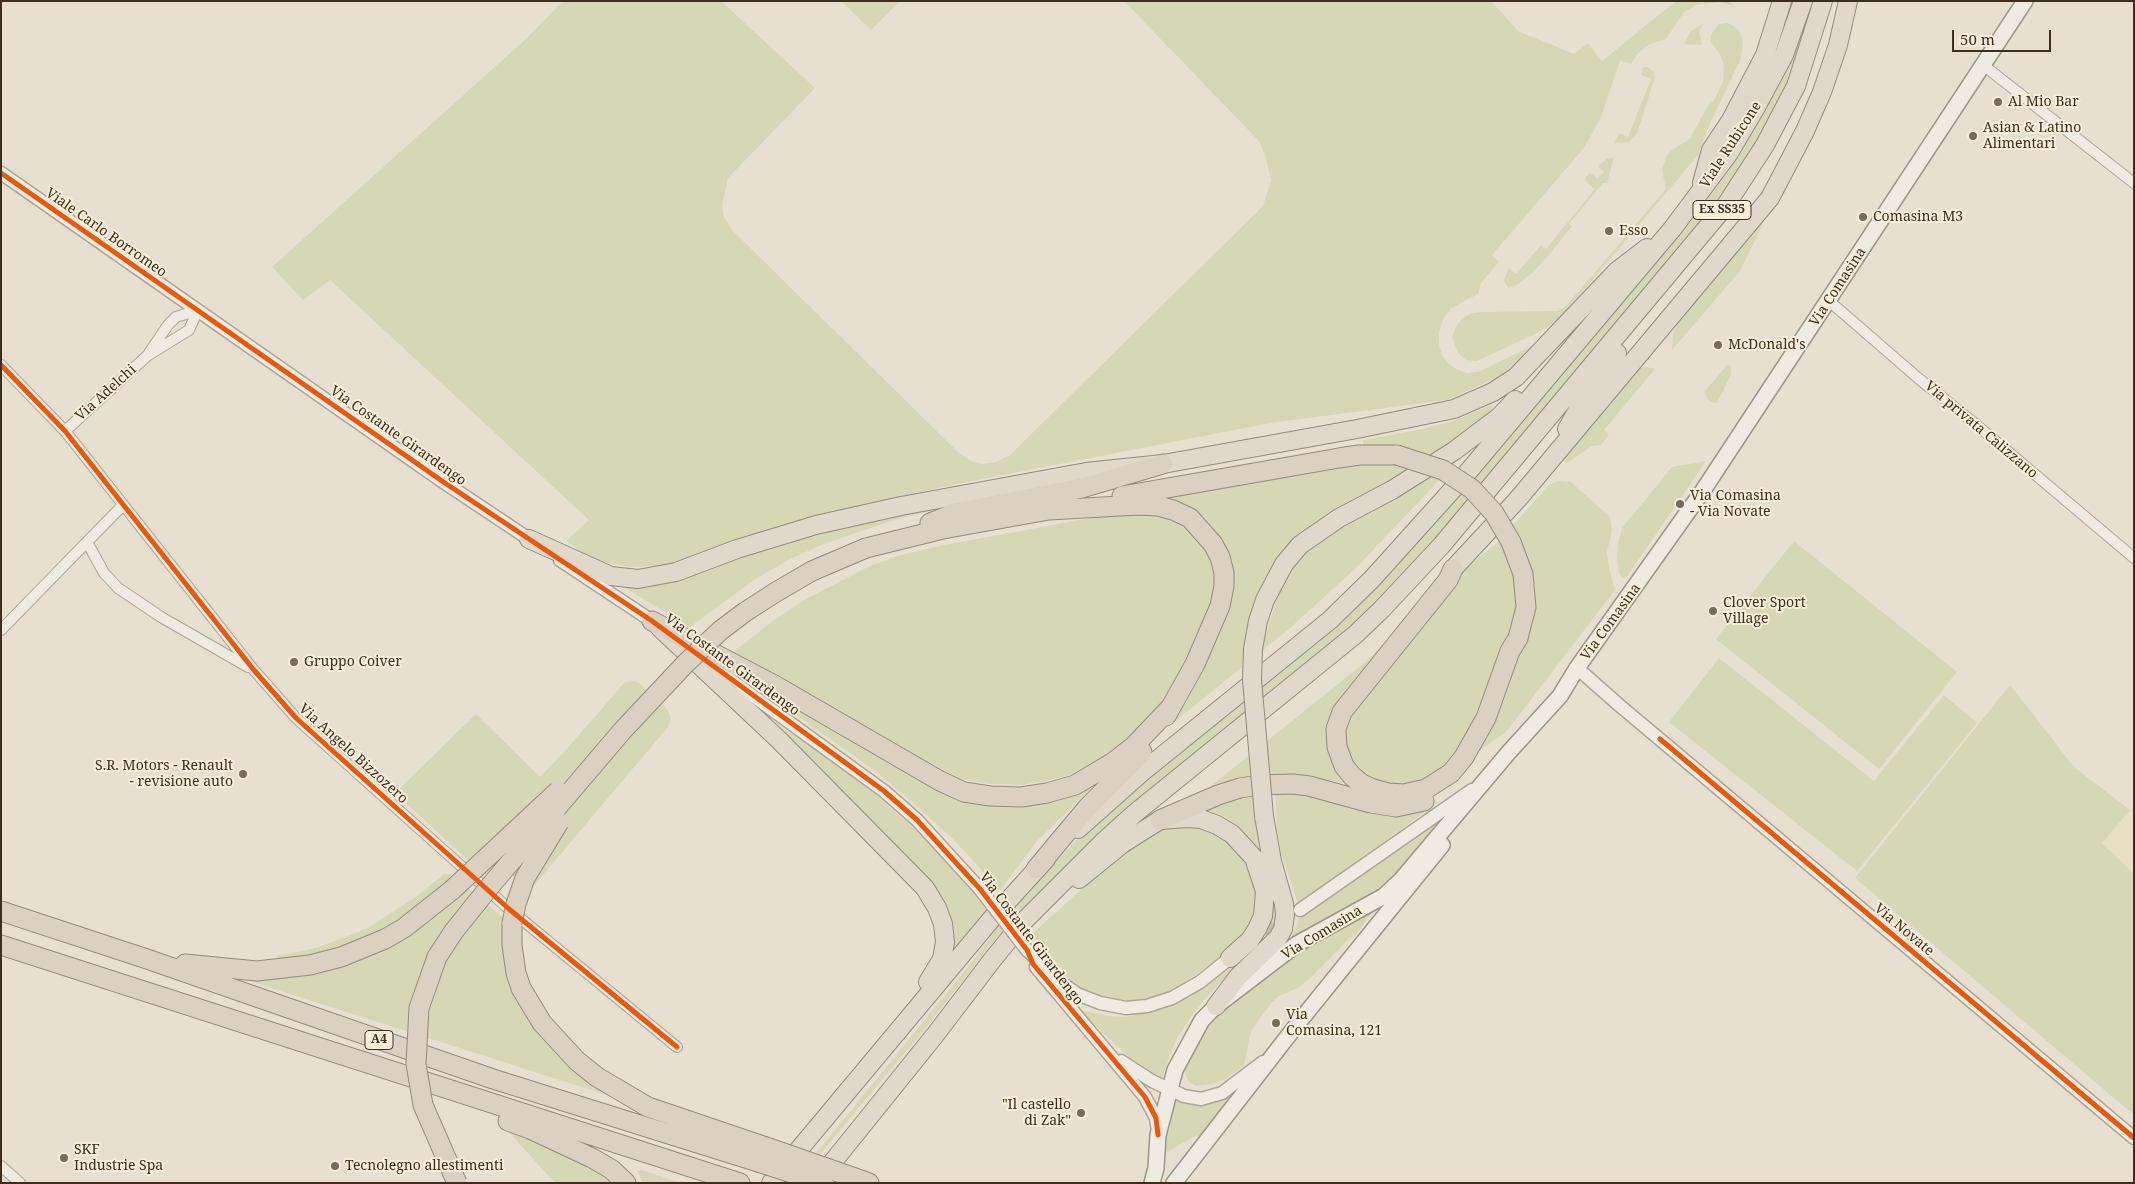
<!DOCTYPE html>
<html>
<head>
<meta charset="utf-8">
<style>
  body { margin:0 }
  #map { position:relative; width:2135px; height:1184px; overflow:hidden; background:#e7e0d1; font-family:"Noto Serif",serif }
  canvas { display:block }
  .frame { position:absolute; inset:0; border:2px solid #3d2e20; pointer-events:none }
  .scale { position:absolute; left:1952px; top:30px; width:99px; height:22px; box-sizing:border-box; border:2px solid #3d2e20; border-top:0; padding-left:6px; font-size:15px; line-height:18px; white-space:nowrap; color:#3d2e20; -webkit-text-stroke:4px #f7eed8; paint-order:stroke }
</style>
</head>
<body>
<div id="map">
<canvas width="2135" height="1184"></canvas>
<div class="frame"></div>
<div class="scale">50 m</div>
</div>
<script>
const ctx = document.querySelector('canvas').getContext('2d');
ctx.lineJoin = 'round';
function paint(path, color) { ctx.fillStyle = color; ctx.fill(path, 'evenodd'); }
const poly = rows => new Path2D(rows.map(r => 'M' + r).join(''));
function strokePath(path, color, width, dash) { ctx.strokeStyle = color; ctx.lineWidth = width; ctx.lineCap = dash ? 'butt' : 'round'; ctx.setLineDash(dash || []); ctx.stroke(path); }
function label(font, color, halo, rows, align = 'center') {
  ctx.font = font + ' "Noto Serif",serif'; ctx.lineWidth = 4; ctx.setLineDash([]); ctx.textBaseline = 'middle'; ctx.strokeStyle = halo; ctx.fillStyle = color; for (const [text, x, y, turn = 0] of rows) {
    ctx.save(); ctx.translate(x, y); ctx.rotate((+turn || 0) * Math.PI / 180); ctx.textAlign = isNaN(turn) ? turn : align; if (halo) ctx.strokeText(text, 0, 0); ctx.fillText(text, 0, 0); ctx.restore();
  }
}
const farmland = poly([
  [2134,805,2134,874,2102,843]
]);
const green = poly([
  [563,1,721,1,815,88,728,178,722,205,724,217,733,231,959,453,971,461,982,464,996,462,1010,455,1263,206,1271,181,1266,158,1259,141,1124,1,1491,1,1518,31,1574,54,1588,43,1602,61,1676,1,1729,1,1733,6,1720,2,1696,5,1684,12,1666,39,1650,44,1638,53,1631,64,1620,61,1600,120,1583,149,1492,255,1499,262,1481,283,1478,294,1451,308,1443,320,1439,332,1439,345,1442,355,1449,364,1456,369,1467,373,1478,372,1530,347,1533,349,1499,377,1446,400,1270,423,942,487,831,512,768,532,687,561,658,566,630,567,604,562,585,554,566,541,589,520,330,280,303,300,272,267,527,38],
  [841,1,900,1,871,30],
  [1812,1,1817,1,1780,106,1716,209,1409,571,1353,624,1287,683,1026,908,994,941,924,1030,796,1183,790,1183,827,1140,975,958,1014,905,1044,873,1079,838,1123,799,1279,673,1325,634,1396,566,1429,529,1701,207,1740,152,1764,112,1788,65,1806,22],
  [1704,23,1699,32,1702,45,1684,44,1690,32],
  [1727,23,1734,26,1740,32,1743,42,1741,58,1709,126,1698,155,1563,315,1548,327,1531,336,1477,361,1466,360,1458,353,1452,337,1457,325,1463,318,1472,313,1484,312,1557,311,1565,307,1666,189,1662,170,1667,155,1672,150,1690,139,1708,105,1713,102,1723,82,1724,65,1719,53,1711,42,1711,35,1719,24],
  [1643,67,1648,67,1653,71,1655,77,1637,133,1629,142,1614,143,1619,133,1628,137,1651,79,1641,75],
  [1614,157,1607,183,1603,183,1569,224,1572,226,1549,255,1532,273,1518,284,1508,288,1504,280,1509,268,1516,274,1541,245,1546,249,1595,189,1584,180,1586,177,1590,173,1597,178,1604,172,1598,166,1607,159],
  [1761,220,1764,222,1740,271,1672,350,1673,333,1678,319],
  [1728,364,1731,367,1731,375,1717,403,1710,402,1707,398,1705,391],
  [1647,367,1655,369,1604,430,1609,435,1601,445,1592,446,1567,463,1559,458,1634,371,1640,368],
  [1491,405,1495,411,1441,451,1308,531,1252,637,1268,629,1276,602,1286,577,1302,557,1323,535,1457,456,1459,459,1358,566,1323,598,1289,629,1168,727,1185,704,1203,670,1228,610,1229,555,1220,537,1205,518,1188,506,1170,499,1172,495,1365,462,1363,440,1423,429,1456,420],
  [1706,461,1626,578,1623,578,1619,573,1617,558,1618,543,1622,528,1672,467],
  [1558,481,1571,482,1610,517,1612,530,1607,552,1609,568,1615,590,1506,732,1443,776,1412,788,1372,782,1352,764,1344,737,1345,724,1350,713,1428,612,1464,570,1500,540,1549,485],
  [961,503,888,522,821,545,788,560,754,580,690,627,612,580,763,548,840,525],
  [1135,510,1182,519,1209,547,1218,582,1207,623,1168,695,1148,718,1116,749,1073,774,1046,781,1020,785,989,784,965,780,938,770,732,653,773,621,806,599,870,566,901,555,944,545],
  [1794,541,1957,672,1879,769,1716,639],
  [1410,618,1332,720,1353,785,1300,775,1281,774,1255,777,1206,790,1363,664],
  [1719,658,1874,781,1944,695,1977,723,1857,871,1669,722],
  [634,681,639,683,667,709,671,718,668,727,532,888,529,889,483,851,471,863,395,793,476,714,540,777,564,752,625,682],
  [2010,685,2074,767,2130,810,2102,843,2134,874,2134,1115,1855,878],
  [787,702,1005,801,1110,770,1037,841,1000,890,954,840,911,801,875,771,799,717,785,706],
  [771,721,835,762,864,784,922,836,970,886,986,909,953,951,950,923],
  [1261,788,1283,903,1268,947,1265,933,1264,859,1242,830,1225,817,1201,809],
  [1275,790,1428,804,1440,801,1298,904,1281,852,1277,828],
  [1444,816,1446,817,1386,885,1368,899,1283,949,1292,937,1299,919],
  [1173,823,1213,827,1240,847,1255,878,1258,898,1254,917,1244,934,1231,949,1173,991,1153,999,1130,1001,1106,998,1088,992,1071,982,1032,934,1125,850],
  [444,874,451,874,507,921,517,985,608,1093,607,1095,249,981,250,978,405,935,438,914,461,894,385,931,332,952,280,962,276,956,316,948,366,929,416,897],
  [1378,905,1355,936,1347,941,1309,979,1298,988,1279,996,1272,1002,1251,1031,1244,1065,1226,1079,1213,1084,1196,1086,1189,1082,1183,1070,1205,1028,1217,1014,1302,947],
  [1259,947,1225,977,1196,1009,1175,1042,1162,1078,1129,1057,1082,1013,1084,1011,1107,1016,1127,1017,1169,1006,1203,988],
  [1245,1081,1202,1135,1193,1137,1167,1152,1163,1140,1171,1104,1178,1100],
  [508,1131,596,1159,625,1183,555,1183],
  [642,1170,681,1183,643,1183,637,1171]
]);
const tertiaryTunnel = poly([
  [1265,933,1287,918]
]);
const minor = poly([
  [1983,65,2134,183],
  [1828,300,1918,378,1980,428,2134,558],
  [149,353,168,325,176,317,198,310],
  [1,365,65,431,253,669,296,718,509,909,677,1047],
  [65,431,147,356,189,330,198,310],
  [87,542,104,573,118,588,161,617,248,667],
  [1,630,123,505],
  [1,1166,20,1183]
]);
const tertiary = poly([
  [1,173,442,481,535,543],
  [560,560,658,625],
  [702,659,884,791,917,820,980,889],
  [1577,668,1619,705,2134,1138],
  [1300,910,1472,790],
  [1027,950,1064,985,1077,994,1100,1003,1126,1008,1147,1006,1172,998,1200,982,1235,954],
  [1036,967,1145,1097,1156,1118,1158,1132],
  [1121,1061,1152,1081,1184,1096,1201,1099,1222,1093,1263,1062]
]);
const secondary = poly([
  [1152,1183,1156,1168,1158,1135,1175,1070,1202,1020,1216,1006,1297,944,1384,896,1401,880,1509,752,1560,696,1577,668,1702,492,2025,1],
  [1174,1183,1299,1022,1442,845]
]);
const trunk = poly([
  [1702,183,1711,150,1731,120,1765,55,1782,1],
  [1567,429,1579,408,1617,353],
  [529,539,611,576,638,579,676,572,737,549,816,525,901,506,1086,472,1163,464,1357,429,1454,409,1493,392,1516,377,1617,271,1647,248],
  [1453,569,1518,499,1770,198,1805,131,1822,92,1838,45,1848,1],
  [660,628,779,740,925,888,937,908,943,924,945,942,942,959,928,982],
  [1253,649,1258,621,1265,600,1284,564,1300,545,1339,518,1392,490,1454,451,1499,417,1515,400],
  [1078,829,1141,773,1330,620,1372,579,1462,479,1673,228,1729,153,1755,109,1784,55,1803,1],
  [1079,879,1122,844,1160,820,1187,818,1201,819,1217,825,1232,834,1254,858,1265,891,1263,916,1257,929,1250,940,1230,958],
  [1216,1006,1238,977,1278,938,1283,929,1285,915,1284,904,1272,861,1264,816],
  [819,1179,935,1035,993,959,1024,921,1102,843,1134,814,1356,634,1382,609,1441,546,1726,205,1765,145,1796,86,1823,1],
  [771,1183,994,916,1046,859]
]);
const motorway = poly([
  [1122,496,1339,458,1359,455,1397,455],
  [1049,510,1138,505,1158,506,1173,510,1190,518,1213,544,1220,557,1224,573,1224,586,1220,606,1195,664,1166,716],
  [930,523,955,513,1082,488,1163,464],
  [866,548,943,529,1060,508],
  [1453,569,1448,580,1342,712,1336,729,1337,747,1344,766,1352,776,1362,784,1373,789,1388,793,1404,794,1426,789,1451,773,1464,757,1486,718,1510,651,1518,638],
  [652,621,776,686,940,781,964,792,990,796,1021,797,1047,793,1075,785,1112,763,1134,746,1171,707],
  [1160,820,1218,795,1240,788,1259,785,1293,784,1309,786,1371,803,1396,807,1424,801],
  [1036,869,1087,808,1142,752],
  [1,911,147,959,493,1079,758,1162],
  [512,923,512,945,516,973,521,988,542,1023,577,1061,597,1077,648,1107,769,1148],
  [1,945,740,1183],
  [185,964,257,971,310,965,341,957,385,939,404,928,452,890],
  [508,1121,530,1129,592,1158,611,1169,626,1183],
  [855,1178,869,1183]
]);
const tertiaryBridge = poly([
  [980,889,1027,950]
]);
const trunkBridge = poly([
  [1253,649,1252,680,1264,816]
]);
const motorwayBridge = poly([
  [1397,455,1443,470,1472,489,1494,513,1511,542,1523,574,1526,607,1518,638],
  [452,890,558,791],
  [512,923,516,904,525,878,559,822],
  [769,1148,855,1178],
  [758,1162,823,1183],
  [457,1183,423,1105,416,1064,419,1008,437,957,454,931,491,885,623,730,686,663,721,630,745,612,776,592,812,571,866,548]
]);
const cycleway = poly([
  [1,173,442,481,652,621,884,791,917,820,980,889,1027,950,1033,964,1145,1097,1156,1118,1158,1135],
  [1,365,65,431,253,669,296,718,509,909,677,1047],
  [1660,739,2134,1138]
]);
const markers = [
  [1998,102,5,"#786c5e"],
  [1973,136,5,"#786c5e"],
  [1863,217,5,"#786c5e"],
  [1609,231,5,"#786c5e"],
  [1718,345,5,"#786c5e"],
  [1680,504,5,"#786c5e"],
  [1713,611,5,"#786c5e"],
  [294,662,5,"#786c5e"],
  [243,774,5,"#786c5e"],
  [1276,1023,5,"#786c5e"],
  [1081,1113,5,"#786c5e"],
  [64,1158,5,"#786c5e"],
  [335,1166,5,"#786c5e"]
];
const shields = [
  [1722,210,58],
  [379,1040,28]
];
const shieldNames = [
  ["Ex SS35",1722,210],
  ["A4",379,1040]
];
const poiNames = [
  ["Al Mio Bar",2008,102],
  ["Asian & Latino",1983,128],
  ["Alimentari",1983,144],
  ["Comasina M3",1873,217],
  ["Esso",1619,231],
  ["McDonald's",1728,345],
  ["Via Comasina",1690,496],
  ["- Via Novate",1690,512],
  ["Clover Sport",1723,603],
  ["Village",1723,619],
  ["Gruppo Coiver",304,662],
  ["S.R. Motors - Renault",233,766,"right"],
  ["- revisione auto",233,782,"right"],
  ["Via",1286,1015],
  ["Comasina, 121",1286,1031],
  ["\"Il castello",1071,1105,"right"],
  ["di Zak\"",1071,1121,"right"],
  ["SKF",74,1150],
  ["Industrie Spa",74,1166],
  ["Tecnolegno allestimenti",345,1166]
];
const streetNames = [
  ["Viale Rubicone",1731,145,-57],
  ["Viale Carlo Borromeo",106,233,35],
  ["Via Comasina",1838,287,-57],
  ["Via Adelchi",106,393,-42],
  ["Via privata Calizzano",1981,430,40],
  ["Via Costante Girardengo",398,436,35],
  ["Via Comasina",1611,622,-54],
  ["Via Costante Girardengo",732,665,36],
  ["Via Angelo Bizzozero",353,754,42],
  ["Via Novate",1904,930,40],
  ["Via Comasina",1322,933,-31],
  ["Via Costante Girardengo",1031,939,53]
];
paint(farmland, '#e6dfc2');
paint(green, '#d6d7b3');
strokePath(tertiaryTunnel, '#c5bcae', 12, [12, 6]);
strokePath(minor, '#ada599', 12);
strokePath(tertiary, '#ada599', 15);
strokePath(secondary, '#9c958a', 18);
strokePath(trunk, '#928b80', 20);
strokePath(motorway, '#928b80', 21);
strokePath(minor, '#efebe3', 10);
strokePath(tertiary, '#efebe3', 12);
strokePath(secondary, '#efebe3', 15);
strokePath(trunk, '#e0d9cb', 18);
strokePath(motorway, '#dad1c2', 19);
strokePath(tertiaryBridge, '#ada599', 15, []);
strokePath(trunkBridge, '#928b80', 20, []);
strokePath(motorwayBridge, '#928b80', 21, []);
strokePath(tertiaryBridge, '#efebe3', 12);
strokePath(trunkBridge, '#e0d9cb', 18);
strokePath(motorwayBridge, '#dad1c2', 19);
strokePath(cycleway, '#e8590c', 5);
for (const [x, y, r, color] of markers) { const dot = new Path2D(); dot.arc(x, y, r, 0, 2 * Math.PI); ctx.fillStyle = color; ctx.fill(dot); strokePath(dot, '#f7eed8', 2); }
for (const [x, y, w] of shields) { const box = new Path2D(); box.roundRect(x - w / 2, y - 9.5, w, 19, 4); ctx.fillStyle = '#f7eed8'; ctx.fill(box); strokePath(box, '#3d2e20', 1); }
label('bold 12px', '#3d2e20', null, shieldNames);
label('14px', '#3d2e20', '#f7eed8', poiNames, 'left');
label('14px', '#3d2e20', '#f7eed8', streetNames);
</script>
</body>
</html>
